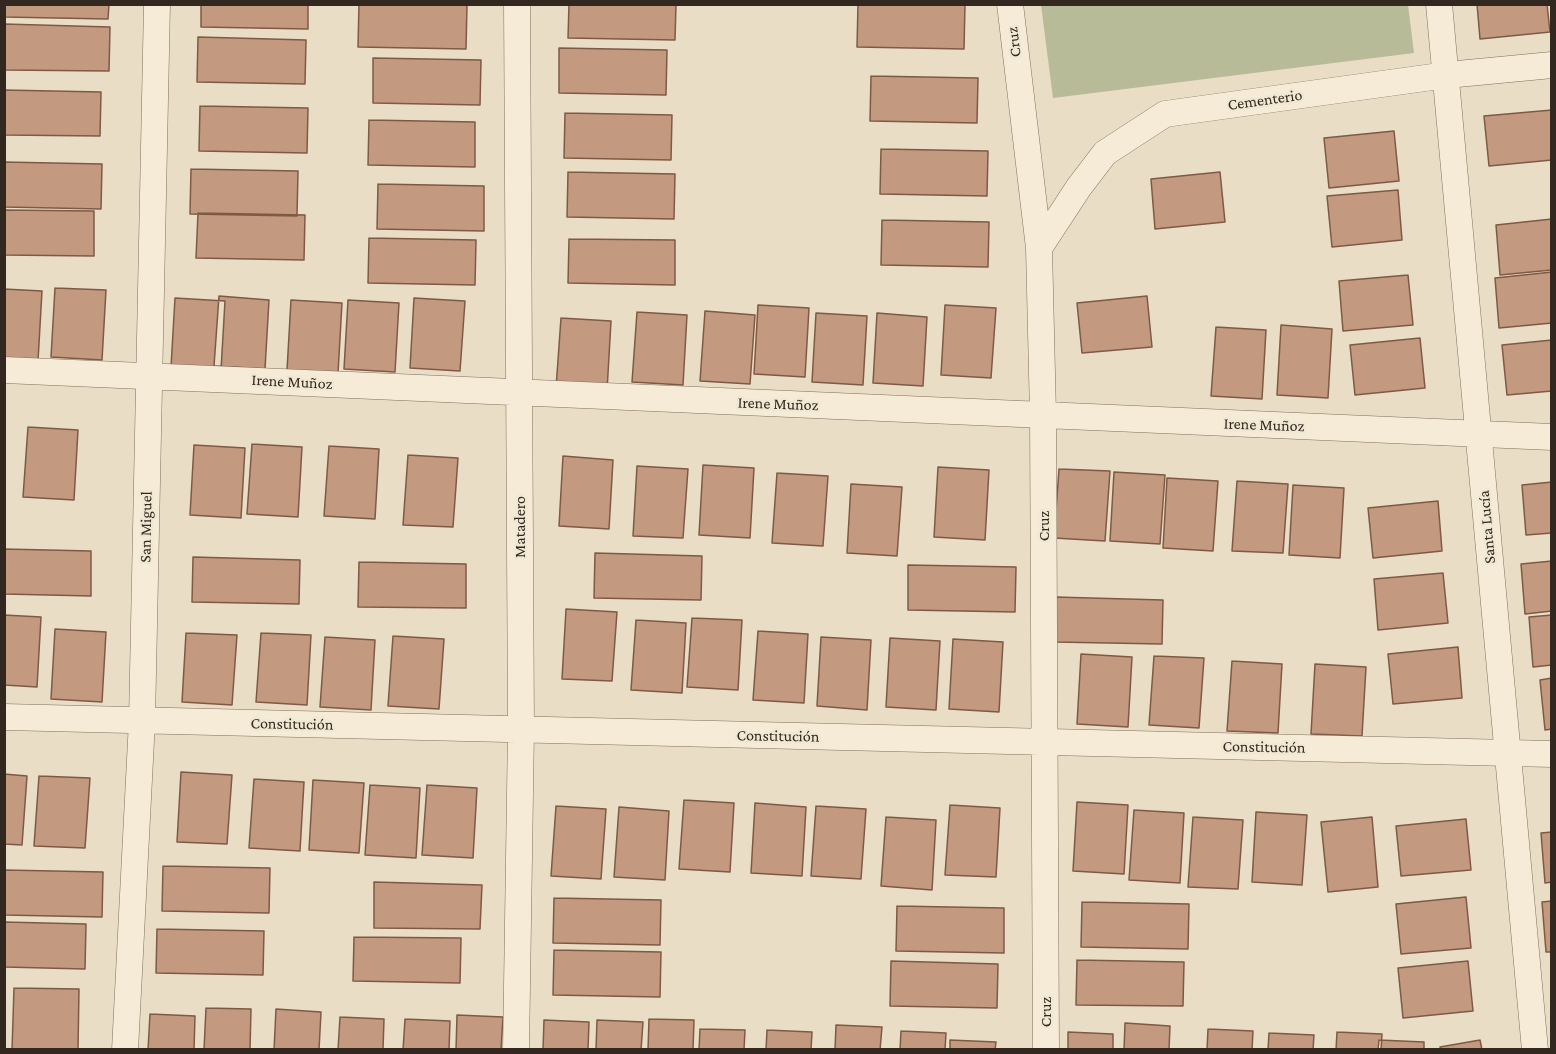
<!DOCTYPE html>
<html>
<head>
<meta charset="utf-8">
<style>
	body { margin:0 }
	#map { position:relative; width:1556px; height:1054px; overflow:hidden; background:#e9ddc5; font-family:"Crimson Pro",serif }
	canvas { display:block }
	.frame { position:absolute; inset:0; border:6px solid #33281f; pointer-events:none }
</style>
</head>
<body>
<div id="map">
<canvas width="1556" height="1054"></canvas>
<div class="frame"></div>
</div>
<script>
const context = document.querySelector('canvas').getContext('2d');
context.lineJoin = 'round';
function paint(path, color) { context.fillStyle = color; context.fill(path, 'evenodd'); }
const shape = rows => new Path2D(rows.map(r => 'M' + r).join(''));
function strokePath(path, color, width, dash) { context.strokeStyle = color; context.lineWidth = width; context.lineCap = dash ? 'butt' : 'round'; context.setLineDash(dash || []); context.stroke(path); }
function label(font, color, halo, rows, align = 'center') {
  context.font = font + ' "Crimson Pro",serif'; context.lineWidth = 5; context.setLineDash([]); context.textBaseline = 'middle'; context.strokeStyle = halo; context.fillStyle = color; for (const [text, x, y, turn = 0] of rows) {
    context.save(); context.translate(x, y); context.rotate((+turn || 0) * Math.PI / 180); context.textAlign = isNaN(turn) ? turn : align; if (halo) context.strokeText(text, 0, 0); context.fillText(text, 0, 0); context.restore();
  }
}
const cemetery = shape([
	[1041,5,1408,5,1414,53,1053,98]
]);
const building = shape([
	[4,4,109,4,108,19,4,17,4,4],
	[201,4,308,4,308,29,201,27,201,4],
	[359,4,467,4,466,49,358,47,359,4],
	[569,4,676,4,675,40,568,38,569,4],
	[858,4,965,4,964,49,857,47,858,4],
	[1477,4,1547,4,1550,32,1480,39,1477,4],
	[4,24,110,27,109,71,4,70,4,24],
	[198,37,306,40,305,84,197,82,198,37],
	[559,48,667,50,666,95,559,93,559,48],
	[373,58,481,60,480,105,373,103,373,58],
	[871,76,978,78,977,123,870,121,871,76],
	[4,90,101,92,100,136,4,135,4,90],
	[200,106,308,108,307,153,199,151,200,106],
	[1552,110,1552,160,1489,166,1484,116,1552,110],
	[565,113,672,115,671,160,564,158,565,113],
	[369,120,475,122,475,167,368,165,369,120],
	[1394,131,1399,181,1329,188,1324,138,1394,131],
	[881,149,988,151,987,196,880,194,881,149],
	[4,162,102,164,101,209,4,207,4,162],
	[191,169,298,171,297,216,190,214,191,169],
	[568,172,675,174,674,219,567,217,568,172],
	[1220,172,1225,222,1155,229,1151,179,1220,172],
	[378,184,484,186,484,231,377,229,378,184],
	[1398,190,1402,240,1332,247,1327,196,1398,190],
	[4,210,94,211,94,256,4,255,4,210],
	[198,213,305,215,304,260,196,258,198,213],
	[1552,219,1552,270,1500,275,1496,225,1552,219],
	[882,220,989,222,988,267,881,265,882,220],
	[369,238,476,240,475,285,368,283,369,238],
	[569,239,675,240,675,285,568,283,569,239],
	[1552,272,1552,323,1499,328,1495,278,1552,272],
	[1408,275,1413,325,1343,331,1339,281,1408,275],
	[55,288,106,290,102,360,51,357,55,288],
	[4,289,42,291,38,361,4,359,4,289],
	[219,296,269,300,265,369,214,366,219,296],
	[1147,296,1152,347,1082,353,1077,303,1147,296],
	[175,298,225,301,221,370,171,367,175,298],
	[414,298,465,301,460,371,410,368,414,298],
	[291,300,342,303,338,373,287,370,291,300],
	[348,300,399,303,395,372,344,369,348,300],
	[758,305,809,308,805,377,754,374,758,305],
	[945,305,996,308,991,378,941,375,945,305],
	[705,311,755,315,750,384,700,381,705,311],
	[637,312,687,315,683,385,632,382,637,312],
	[816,313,867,316,863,385,812,382,816,313],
	[877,313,927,317,923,386,873,383,877,313],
	[561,318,611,321,607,391,556,388,561,318],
	[1281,325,1332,329,1328,398,1277,395,1281,325],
	[1216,327,1266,330,1262,399,1211,396,1216,327],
	[1420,338,1425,388,1355,395,1350,345,1420,338],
	[1552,340,1552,391,1507,395,1502,345,1552,340],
	[28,427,78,430,74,500,23,497,28,427],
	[252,444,302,447,298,517,247,514,252,444],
	[194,445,245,448,241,518,190,515,194,445],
	[329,446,379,449,375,519,324,516,329,446],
	[408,455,458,458,453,527,403,525,408,455],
	[563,456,613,460,609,529,559,526,563,456],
	[703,465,754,468,750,538,699,535,703,465],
	[637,466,688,469,683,538,633,536,637,466],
	[938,467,989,470,985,540,934,537,938,467],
	[1059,469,1110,471,1105,541,1054,538,1059,469],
	[1114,472,1165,475,1160,544,1110,541,1114,472],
	[777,473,828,476,823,546,772,543,777,473],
	[1167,478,1218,481,1213,551,1163,548,1167,478],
	[1237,481,1288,484,1283,553,1232,551,1237,481],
	[1552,482,1552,533,1526,535,1522,485,1552,482],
	[851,484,902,487,897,556,847,553,851,484],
	[1293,485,1344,488,1340,558,1289,555,1293,485],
	[1438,501,1442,551,1373,558,1368,508,1438,501],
	[4,549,91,551,91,596,4,594,4,549],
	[595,553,702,556,701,600,594,598,595,553],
	[193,557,300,560,299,604,192,602,193,557],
	[1552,561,1552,611,1525,614,1521,564,1552,561],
	[359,562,466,564,466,608,358,607,359,562],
	[908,565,1016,567,1015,612,908,610,908,565],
	[1443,573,1448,623,1378,630,1374,579,1443,573],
	[1055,597,1163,600,1162,644,1054,642,1055,597],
	[566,609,617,612,612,681,562,679,566,609],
	[4,615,41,617,37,687,4,685,4,615],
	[1552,615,1552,665,1533,667,1529,617,1552,615],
	[692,618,742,620,738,690,687,687,692,618],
	[636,620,686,623,682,693,631,690,636,620],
	[55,629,106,632,102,702,51,699,55,629],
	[758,631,808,634,804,703,753,700,758,631],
	[186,633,237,635,232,705,182,702,186,633],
	[261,633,311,635,307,705,256,702,261,633],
	[393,636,444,639,439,709,388,706,393,636],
	[325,637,375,640,371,710,320,707,325,637],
	[821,637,871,640,867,710,817,706,821,637],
	[890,638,940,641,936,710,886,707,890,638],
	[953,639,1003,642,999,712,949,709,953,639],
	[1458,647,1462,698,1393,704,1388,654,1458,647],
	[1081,654,1132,657,1128,727,1077,724,1081,654],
	[1154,656,1204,658,1199,728,1149,725,1154,656],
	[1232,661,1282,664,1278,733,1227,731,1232,661],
	[1315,664,1366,667,1362,736,1311,734,1315,664],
	[1552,678,1552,729,1545,730,1540,680,1552,678],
	[181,772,232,775,227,844,177,842,181,772],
	[4,774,27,776,22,845,4,844,4,774],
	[39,776,90,778,85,848,34,846,39,776],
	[254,779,304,782,300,851,249,848,254,779],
	[313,780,364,783,359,853,309,850,313,780],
	[370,785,420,788,416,858,365,855,370,785],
	[427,785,477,788,473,858,422,855,427,785],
	[684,800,734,803,730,872,679,869,684,800],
	[1077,802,1128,805,1124,874,1073,871,1077,802],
	[755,803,806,807,802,876,751,873,755,803],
	[950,805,1000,808,996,877,945,875,950,805],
	[556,806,606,809,601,879,551,876,556,806],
	[816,806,866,809,861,879,811,876,816,806],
	[619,807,669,811,665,880,614,877,619,807],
	[1134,810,1184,813,1180,883,1129,880,1134,810],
	[1256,812,1307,815,1302,885,1252,882,1256,812],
	[886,817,936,820,932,890,881,886,886,817],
	[1193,817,1243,820,1238,889,1188,887,1193,817],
	[1372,817,1378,887,1328,892,1321,822,1372,817],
	[1466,819,1471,870,1401,876,1396,826,1466,819],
	[1552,832,1552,882,1545,883,1541,833,1552,832],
	[163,866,270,868,269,913,162,911,163,866],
	[4,870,103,872,102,917,4,915,4,870],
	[374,882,482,885,480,929,374,928,374,882],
	[1466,897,1471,948,1401,954,1396,904,1466,897],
	[554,898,661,900,660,945,553,943,554,898],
	[1552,901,1552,952,1546,952,1542,902,1552,901],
	[1082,902,1189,904,1188,949,1081,947,1082,902],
	[897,906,1004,908,1004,953,896,951,897,906],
	[4,922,86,924,85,969,4,967,4,922],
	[157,929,264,931,263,975,156,973,157,929],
	[354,937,461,938,460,983,353,981,354,937],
	[554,950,661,952,660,997,553,995,554,950],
	[1077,960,1184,962,1183,1006,1076,1005,1077,960],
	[891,961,998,964,997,1008,890,1006,891,961],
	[1468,961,1473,1011,1403,1018,1398,968,1468,961],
	[14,988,79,989,78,1050,12,1050,14,988],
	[206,1008,251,1009,250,1050,204,1050,206,1008],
	[276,1009,321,1012,319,1050,274,1050,276,1009],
	[150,1014,195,1016,194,1050,148,1050,150,1014],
	[457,1015,503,1017,501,1050,456,1050,457,1015],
	[340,1017,384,1019,383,1050,338,1050,340,1017],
	[405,1019,450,1021,449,1050,403,1050,405,1019],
	[649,1019,694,1020,693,1050,648,1050,649,1019],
	[544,1020,589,1022,588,1050,543,1050,544,1020],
	[597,1020,643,1022,641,1050,596,1050,597,1020],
	[1125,1023,1170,1026,1169,1050,1124,1050,1125,1023],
	[836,1025,882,1027,880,1050,835,1050,836,1025],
	[700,1029,745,1030,744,1050,699,1050,700,1029],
	[1208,1029,1253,1031,1252,1050,1207,1050,1208,1029],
	[767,1030,812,1032,811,1050,766,1050,767,1030],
	[901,1031,946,1033,945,1050,900,1050,901,1031],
	[1068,1032,1113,1034,1113,1050,1068,1050,1068,1032],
	[1337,1032,1382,1034,1381,1050,1336,1050,1337,1032],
	[1269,1033,1314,1035,1313,1050,1268,1050,1269,1033],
	[950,1040,996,1042,995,1050,950,1050,950,1040],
	[1379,1040,1424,1042,1424,1050,1378,1050,1379,1040],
	[1480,1040,1482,1050,1441,1050,1440,1047,1480,1040]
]);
const street = shape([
	[1010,4,1039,248,1043,415,1046,1050],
	[1439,4,1535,1050],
	[1039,248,1079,187,1105,153,1165,114,1447,75,1552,65],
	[4,370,1552,437],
	[4,717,1552,754],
	[125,1050,142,721,157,4],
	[516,1050,521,729,517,4]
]);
const streetNames = [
	["Cruz",1014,42,-97],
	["Cementerio",1265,100,-8],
	["Irene Muñoz",292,382,3],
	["Irene Muñoz",778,404,2],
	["Irene Muñoz",1264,425,2],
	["Cruz",1044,526,-90],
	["San Miguel",146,527,-89],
	["Matadero",520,527,-90],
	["Santa Lucía",1487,527,-95],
	["Constitución",292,724,1],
	["Constitución",778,736,1],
	["Constitución",1264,747,1],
	["Cruz",1046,1012,-90]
];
paint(cemetery, '#b8bb98');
paint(building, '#c3997f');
strokePath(building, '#7e5a45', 1.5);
strokePath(street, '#816f5d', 27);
strokePath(street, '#f5ebd7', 26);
label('16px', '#33281f', '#f1e8d3', streetNames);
</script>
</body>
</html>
